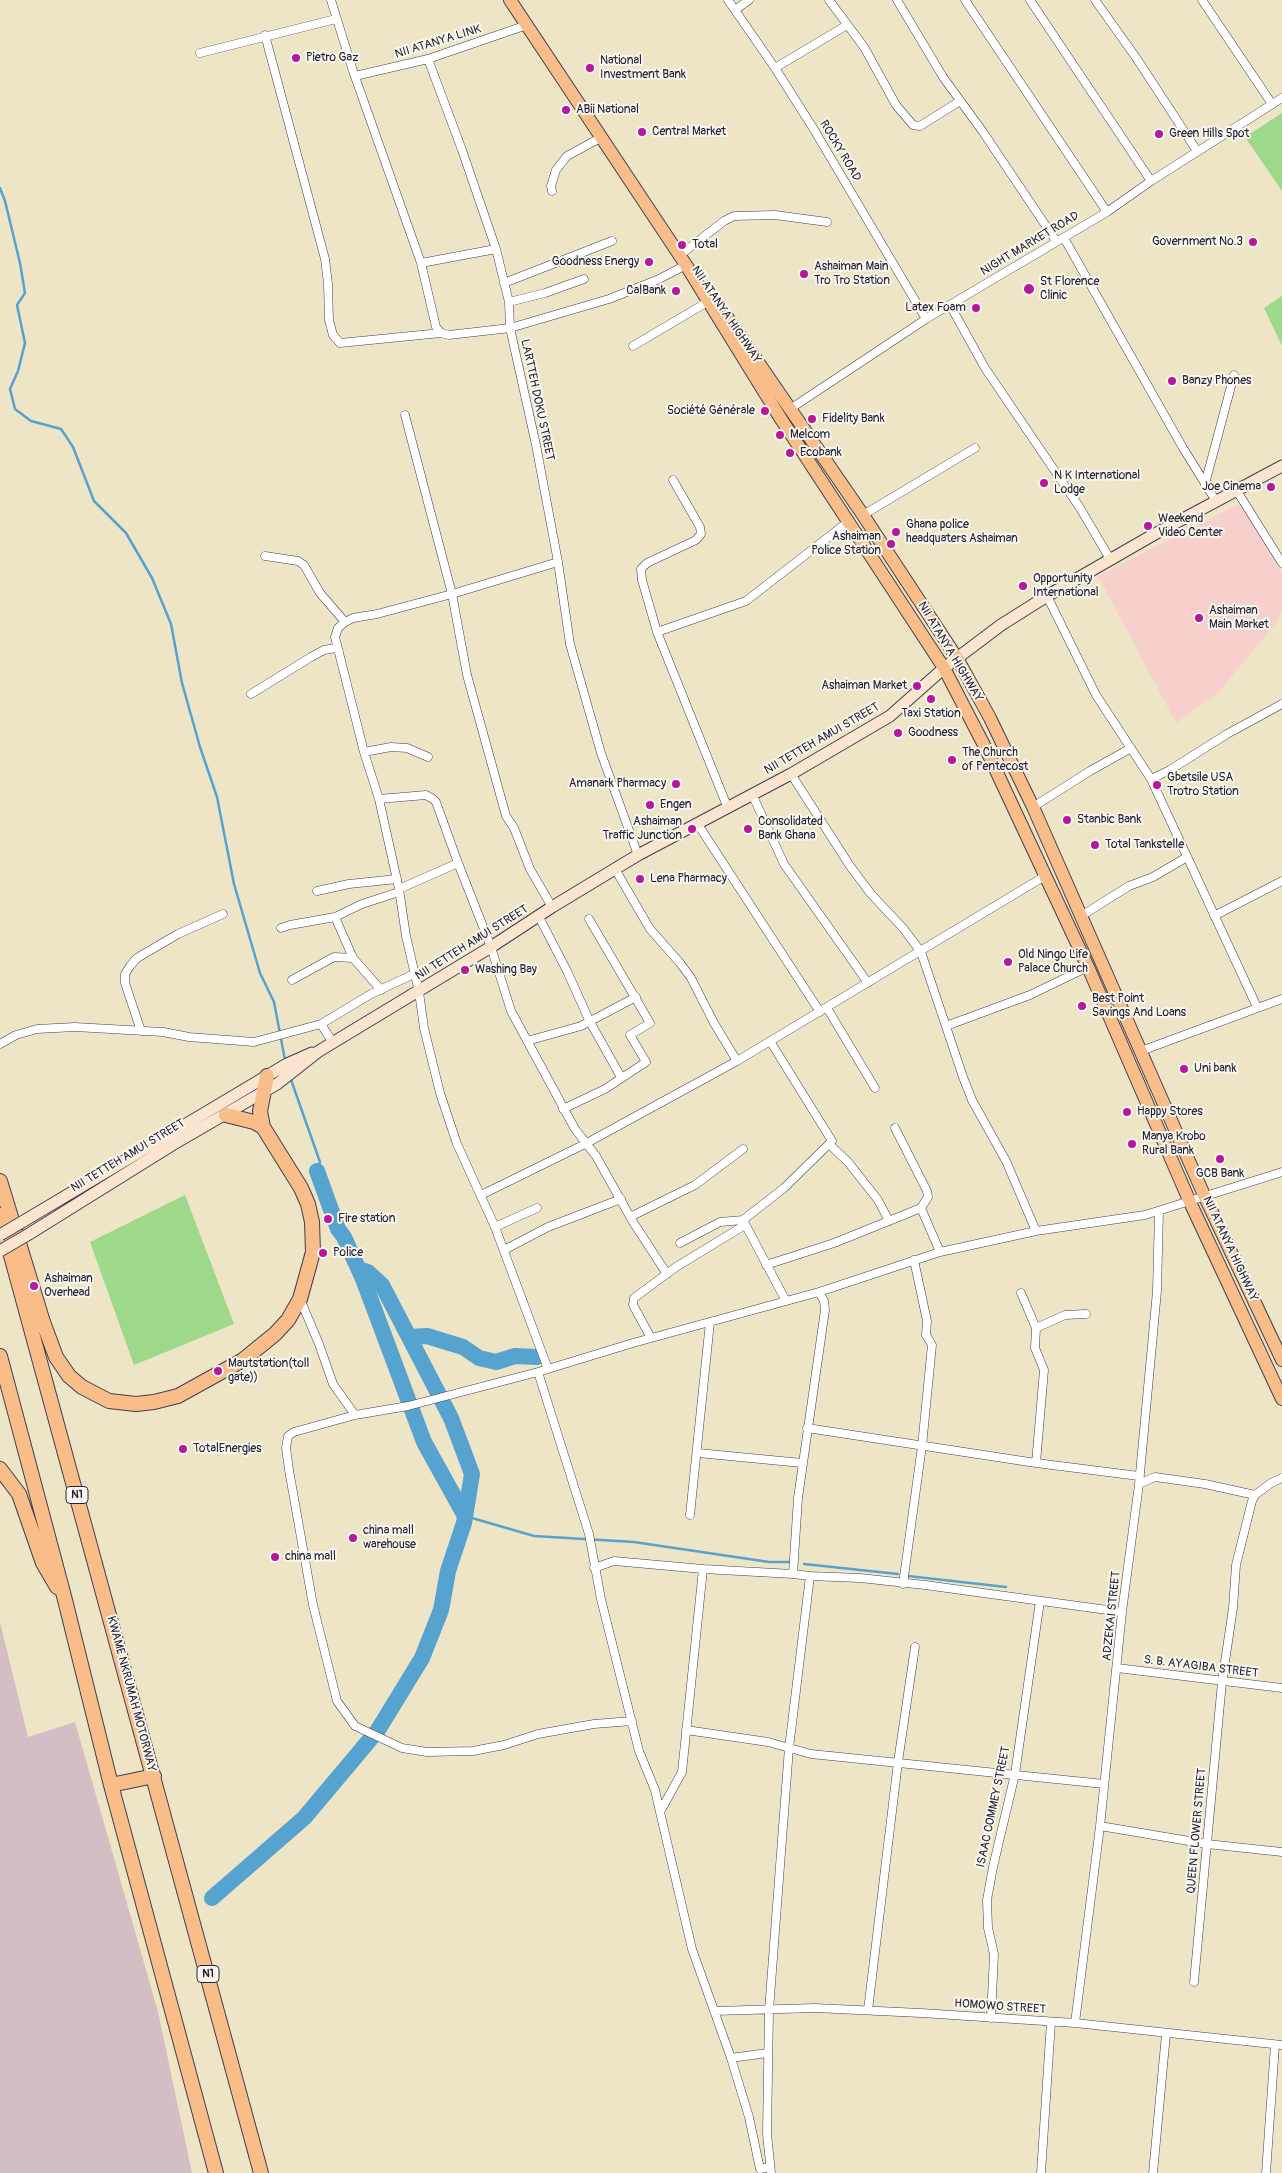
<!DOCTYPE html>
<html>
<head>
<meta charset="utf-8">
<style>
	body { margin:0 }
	canvas { display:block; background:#eee4c6 }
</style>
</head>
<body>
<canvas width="1282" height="2173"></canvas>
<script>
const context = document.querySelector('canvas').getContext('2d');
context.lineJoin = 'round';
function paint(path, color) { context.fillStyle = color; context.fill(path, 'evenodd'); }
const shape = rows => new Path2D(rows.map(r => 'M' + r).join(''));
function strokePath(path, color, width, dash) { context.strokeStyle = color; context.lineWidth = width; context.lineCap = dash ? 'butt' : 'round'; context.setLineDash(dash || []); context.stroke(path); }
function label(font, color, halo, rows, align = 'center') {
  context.font = font + ' Pangolin,sans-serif'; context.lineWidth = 4; context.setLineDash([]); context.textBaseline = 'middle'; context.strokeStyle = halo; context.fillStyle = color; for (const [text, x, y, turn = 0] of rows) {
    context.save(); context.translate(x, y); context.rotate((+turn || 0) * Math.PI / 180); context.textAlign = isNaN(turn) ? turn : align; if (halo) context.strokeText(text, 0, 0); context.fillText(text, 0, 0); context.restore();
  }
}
const built = shape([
	[1241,503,1282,574,1282,611,1275,624,1218,693,1176,723,1098,576]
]);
const industrial = shape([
	[0,1622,28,1737,75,1722,158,2012,192,2173,0,2173]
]);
const green = shape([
	[1282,113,1282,191,1245,137],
	[1282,296,1282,346,1264,308],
	[185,1195,234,1324,134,1365,90,1242]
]);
const stream = shape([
	[0,188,5,201,20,263,25,293,17,305,25,343,18,371,10,389,15,409,31,421,61,429,73,447,94,501,126,533,152,578,171,624,182,683,200,747,217,797,234,884,260,973,274,1002,285,1060],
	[290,1077,320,1162,317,1171],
	[465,1516,534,1536,634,1542,769,1562,791,1562],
	[804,1564,898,1574],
	[908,1576,1006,1587]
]);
const river = shape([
	[317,1171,338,1229,344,1237,363,1279,424,1442,465,1516],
	[410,1337,427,1336,463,1347,479,1358,496,1362,515,1356,537,1357],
	[212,1898,304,1818,378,1730,422,1658,441,1610,448,1571,464,1523,472,1474,451,1418,382,1285,368,1272,359,1269]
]);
const street = shape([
	[331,0,353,71,421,263,436,327,441,333,449,335,510,328,609,299,657,280,686,265],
	[728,0,775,68,813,128,926,319],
	[829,0,864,47,896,105,913,125,920,126,960,101],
	[897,0,943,77,983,132,1056,241],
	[965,0,1107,212],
	[1030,0,1151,181],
	[1095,0,1137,59,1197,151],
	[1202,0,1272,104],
	[735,10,749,0],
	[265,35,325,259,328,284,329,320,333,335,340,343,441,333],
	[200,53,336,19],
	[428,59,462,150,496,249,509,302,510,328,536,445,558,562,570,644,601,753,638,855],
	[775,68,847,25],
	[355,76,428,59,527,25],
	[552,191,551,186,556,170,567,156,602,137],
	[1064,238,1183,448,1216,501],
	[684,252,724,221,734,216,775,215,827,222],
	[421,263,496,249],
	[504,283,612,241],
	[509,302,545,293,584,279],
	[950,305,985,368,1080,508,1110,559],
	[633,346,709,301],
	[790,409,926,319,1107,212,1151,181,1282,98],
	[405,415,452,594,467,675,506,816,514,828,530,869,552,907],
	[673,480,700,527,701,534,696,540,647,563,641,569,642,580,657,632,727,806],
	[1205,484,1234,375],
	[1237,491,1282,563],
	[863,515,975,448],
	[265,556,298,561,304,565,320,593,345,622],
	[1047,596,1096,695,1151,779,1257,1007],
	[657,632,746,601,849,521],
	[251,694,311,657,324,650,336,648],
	[364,752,391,747,407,748,428,757],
	[791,774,850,866,871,894,903,928,921,952,963,1077,972,1100,1006,1161,1036,1231],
	[1151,779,1170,770,1227,734,1282,704],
	[752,794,784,864,868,983],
	[379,799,426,795,433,799,436,802,458,863],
	[1033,807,1090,771,1131,748],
	[697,823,820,1012],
	[615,869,650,929,680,963,691,978,714,1023,737,1061],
	[399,889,458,863,491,947,511,1011,575,1129,596,1156,633,1222,667,1274],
	[317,891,349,884,397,879],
	[1081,916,1129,886,1153,877,1187,857],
	[1214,916,1282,881],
	[335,917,353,958,381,990],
	[539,917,567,971,590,1022,621,1077],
	[281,928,290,925,335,917,362,904,399,892],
	[292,980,334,957,353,958],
	[827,1008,875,1088],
	[321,1024,371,994,414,974],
	[946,1026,1030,995,1088,967],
	[141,1031,125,983,125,974,130,966,137,958,178,934,223,914],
	[527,1041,581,1026,636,997],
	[0,1044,16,1035,37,1029,75,1027,163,1032,189,1037,254,1042,321,1024,333,1043],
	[1141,1051,1282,999],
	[563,1109,605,1089,646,1062,630,1035,650,1023,589,919],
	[830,1145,848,1162,878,1200,889,1221],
	[481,1195,585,1144,737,1061,1045,876],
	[921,1208,940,1252],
	[630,1217,695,1185,743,1149],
	[744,1222,786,1301],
	[495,1227,537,1208],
	[680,1243,720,1222,743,1220,784,1188,832,1141,770,1041],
	[504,1250,548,1227,621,1199],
	[766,1265,834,1243,921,1208,928,1197,927,1191,895,1128],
	[1021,1293,1036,1328,1035,1348,1044,1370,1036,1463,1139,1476],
	[300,1299,319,1344,333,1384,355,1415],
	[1036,1328,1065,1315,1086,1314],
	[651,1338,633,1305,634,1298,676,1267,745,1225],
	[548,1369,495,1227,457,1144,440,1093,424,1028,419,992,406,936,399,889,379,799,364,752,335,637,338,628,345,622,353,618,377,614,452,594,558,562],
	[538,1372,589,1534,601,1599,639,1751,655,1790,660,1812],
	[807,1428,1036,1463],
	[698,1453,802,1463],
	[1139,1484,1155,1477,1205,1484,1255,1495],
	[690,1515,710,1322],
	[594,1568,614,1561,703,1569,793,1574],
	[703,1569,682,1772,660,1812,692,1949,731,2058,749,2117,760,2169,770,2167],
	[810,1576,793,1574,798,1498,825,1310,824,1301,819,1292],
	[903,1584,922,1446,932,1345,926,1335,927,1321,914,1260],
	[1117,1668,1282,1688],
	[632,1721,594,1724,538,1734,504,1745,473,1751,427,1752,402,1748,355,1726,337,1701,313,1605,289,1470,286,1448,288,1436,294,1432,355,1415,408,1406,538,1372,633,1343,819,1292,940,1252,1036,1231,1145,1215,1282,1172],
	[686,1730,768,1742,811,1754,1104,1784],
	[1100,1826,1207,1844,1282,1852],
	[1194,1982,1222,1682,1233,1608,1236,1565,1252,1501,1255,1495,1271,1483,1282,1478],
	[868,2010,898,1762,915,1647],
	[714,2011,815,2008,921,2013,1075,2023,1282,2045],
	[991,2018,994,1954,988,1928,987,1900,993,1867,1015,1774,1040,1601],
	[1075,2023,1100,1826,1122,1612,1139,1484,1157,1291,1159,1211],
	[731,2058,767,2053],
	[771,2173,767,2134,769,2010,789,1748,810,1576,860,1578,925,1585,1122,1612],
	[1041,2173,1051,2022],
	[1153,2173,1166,2034],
	[1266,2173,1275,2045]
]);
const secondary = shape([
	[22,1222,287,1064,312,1053],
	[29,1234,172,1145,277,1084,319,1051,491,947,552,907,638,855,791,774,890,716,944,668,1001,625,1047,596,1153,535,1282,466]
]);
const primary = shape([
	[510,0,686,265,781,419,944,668,985,747,1088,967,1189,1200,1282,1399],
	[727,317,863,515,957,658,990,718,1033,807,1204,1195,1282,1360]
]);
const highway = shape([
	[226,1115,254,1122,263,1127],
	[0,1181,43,1322,56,1357,69,1376,82,1387,109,1401,136,1404,154,1402,178,1396,243,1360,275,1334,288,1320,300,1299,313,1252,312,1222,308,1204,301,1188,263,1127,260,1111,267,1076],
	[0,1215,261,2173],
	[0,1356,65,1600,111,1785,216,2173],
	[0,1469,19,1494,43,1563,57,1587],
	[111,1785,154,1776]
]);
const secondaryBridge = shape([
	[0,1235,22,1222],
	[0,1251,29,1234]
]);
const markers = [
	[296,58,5,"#b5179e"],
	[590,68,5,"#b5179e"],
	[566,110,5,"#b5179e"],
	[642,132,5,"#b5179e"],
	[1159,134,5,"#b5179e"],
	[1253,242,5,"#b5179e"],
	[682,245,5,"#b5179e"],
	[649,262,5,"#b5179e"],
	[804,274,5,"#b5179e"],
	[1029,289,6,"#b5179e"],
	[676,291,5,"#b5179e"],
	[976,308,5,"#b5179e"],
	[1172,381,5,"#b5179e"],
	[765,411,5,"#b5179e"],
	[812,419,5,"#b5179e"],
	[780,435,5,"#b5179e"],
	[790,453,5,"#b5179e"],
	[1044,483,5,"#b5179e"],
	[1271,487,5,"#b5179e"],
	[1148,526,5,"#b5179e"],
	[896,532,5,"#b5179e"],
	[891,544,5,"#b5179e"],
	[1023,586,5,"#b5179e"],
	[1199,618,5,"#b5179e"],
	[917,686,5,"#b5179e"],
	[931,699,5,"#b5179e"],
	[898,733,5,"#b5179e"],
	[952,760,5,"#b5179e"],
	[676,784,5,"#b5179e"],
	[1157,785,5,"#b5179e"],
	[650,805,5,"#b5179e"],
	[1067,820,5,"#b5179e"],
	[692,829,5,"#b5179e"],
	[748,829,5,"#b5179e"],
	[1095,845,5,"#b5179e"],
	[640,879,5,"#b5179e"],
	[1008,962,5,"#b5179e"],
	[465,970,5,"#b5179e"],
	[1082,1006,5,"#b5179e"],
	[1184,1069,5,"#b5179e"],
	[1127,1112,5,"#b5179e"],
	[1132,1144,5,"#b5179e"],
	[1220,1159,5,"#b5179e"],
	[328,1219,5,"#b5179e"],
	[323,1253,5,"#b5179e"],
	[34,1286,5,"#b5179e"],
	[218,1371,5,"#b5179e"],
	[183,1449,5,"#b5179e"],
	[353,1538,5,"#b5179e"],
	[275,1557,5,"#b5179e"]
];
const shields = [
	[77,1495,22],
	[208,1974,22]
];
const shieldNames = [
	["N1",77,1495],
	["N1",208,1974]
];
const streetNames = [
	["NII ATANYA LINK",438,42,-17],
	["ROCKY ROAD",840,151,59],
	["NIGHT MARKET ROAD",1030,244,-31],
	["NII ATANYA HIGHWAY",726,315,56],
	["LARTTEH DOKU STREET",537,400,78],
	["NII ATANYA HIGHWAY",950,652,59],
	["NII TETTEH AMUI STREET",822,739,-30],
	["NII TETTEH AMUI STREET",472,943,-32],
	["NII TETTEH AMUI STREET",128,1156,-31],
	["NII ATANYA HIGHWAY",1230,1249,65],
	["ADZEKAI STREET",1112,1616,-84],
	["S. B. AYAGIBA STREET",1201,1667,7],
	["KWAME NKRUMAH MOTORWAY",131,1694,75],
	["ISAAC COMMEY STREET",994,1807,-78],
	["QUEEN FLOWER STREET",1197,1831,-85],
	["HOMOWO STREET",1000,2007,4]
];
const poiNames = [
	["Pietro Gaz",306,58],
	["National",600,61],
	["Investment Bank",600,75],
	["ABii National",576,110],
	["Central Market",652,132],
	["Green Hills Spot",1169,134],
	["Government No.3",1243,242,"right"],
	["Total",692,245],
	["Goodness Energy",639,262,"right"],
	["Ashaiman Main",814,267],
	["Tro Tro Station",814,281],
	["St Florence",1040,282],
	["Clinic",1040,296],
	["CalBank",666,291,"right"],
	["Latex Foam",966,308,"right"],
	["Banzy Phones",1182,381],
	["Société Générale",755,411,"right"],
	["Fidelity Bank",822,419],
	["Melcom",790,435],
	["Ecobank",800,453],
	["N K International",1054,476],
	["Lodge",1054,490],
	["Joe Cinema",1261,487,"right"],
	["Weekend",1158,519],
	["Video Center",1158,533],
	["Ghana police",906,525],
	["headquaters Ashaiman",906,539],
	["Ashaiman",881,537,"right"],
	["Police Station",881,551,"right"],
	["Opportunity",1033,579],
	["International",1033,593],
	["Ashaiman",1209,611],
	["Main Market",1209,625],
	["Ashaiman Market",907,686,"right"],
	["Taxi Station",931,714,"center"],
	["Goodness",908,733],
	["The Church",962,753],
	["of Pentecost",962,767],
	["Gbetsile USA",1167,778],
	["Trotro Station",1167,792],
	["Amanark Pharmacy",666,784,"right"],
	["Engen",660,805],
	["Stanbic Bank",1077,820],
	["Ashaiman",682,822,"right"],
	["Traffic Junction",682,836,"right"],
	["Consolidated",758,822],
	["Bank Ghana",758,836],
	["Total Tankstelle",1105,845],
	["Lena Pharmacy",650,879],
	["Old Ningo Life",1018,955],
	["Palace Church",1018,969],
	["Washing Bay",475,970],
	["Best Point",1092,999],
	["Savings And Loans",1092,1013],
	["Uni bank",1194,1069],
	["Happy Stores",1137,1112],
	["Manya Krobo",1142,1137],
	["Rural Bank",1142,1151],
	["GCB Bank",1220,1174,"center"],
	["Fire station",338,1219],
	["Police",333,1253],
	["Ashaiman",44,1279],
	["Overhead",44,1293],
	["Mautstation(toll",228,1364],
	["gate))",228,1378],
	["TotalEnergies",193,1449],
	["china mall",363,1531],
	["warehouse",363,1545],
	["china mall",285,1557]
];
paint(built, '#f7d0ce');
paint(industrial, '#d2bec4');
paint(green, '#9ed88b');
strokePath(stream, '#56a3cf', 2.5);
strokePath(river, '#56a3cf', 16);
strokePath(street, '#413f50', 9);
strokePath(secondary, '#413f50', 13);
strokePath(primary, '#413f50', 14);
strokePath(highway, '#413f50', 16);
strokePath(street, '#fff', 8);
strokePath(secondary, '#fce5cf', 11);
strokePath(primary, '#f8bd88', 12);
strokePath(highway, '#f8bd88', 14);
strokePath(secondaryBridge, '#413f50', 13, []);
strokePath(secondaryBridge, '#fce5cf', 11);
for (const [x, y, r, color] of markers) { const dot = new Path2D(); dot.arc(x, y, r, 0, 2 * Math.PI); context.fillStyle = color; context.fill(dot); strokePath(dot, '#fbf7ec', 2); }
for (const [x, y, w] of shields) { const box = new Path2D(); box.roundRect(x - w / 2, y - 8.5, w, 17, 4); context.fillStyle = '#fbf7ec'; context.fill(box); strokePath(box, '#22223b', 1); }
label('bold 11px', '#22223b', null, shieldNames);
label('12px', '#22223b', '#fbf7ec', streetNames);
label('12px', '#22223b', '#fbf7ec', poiNames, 'left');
</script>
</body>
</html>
